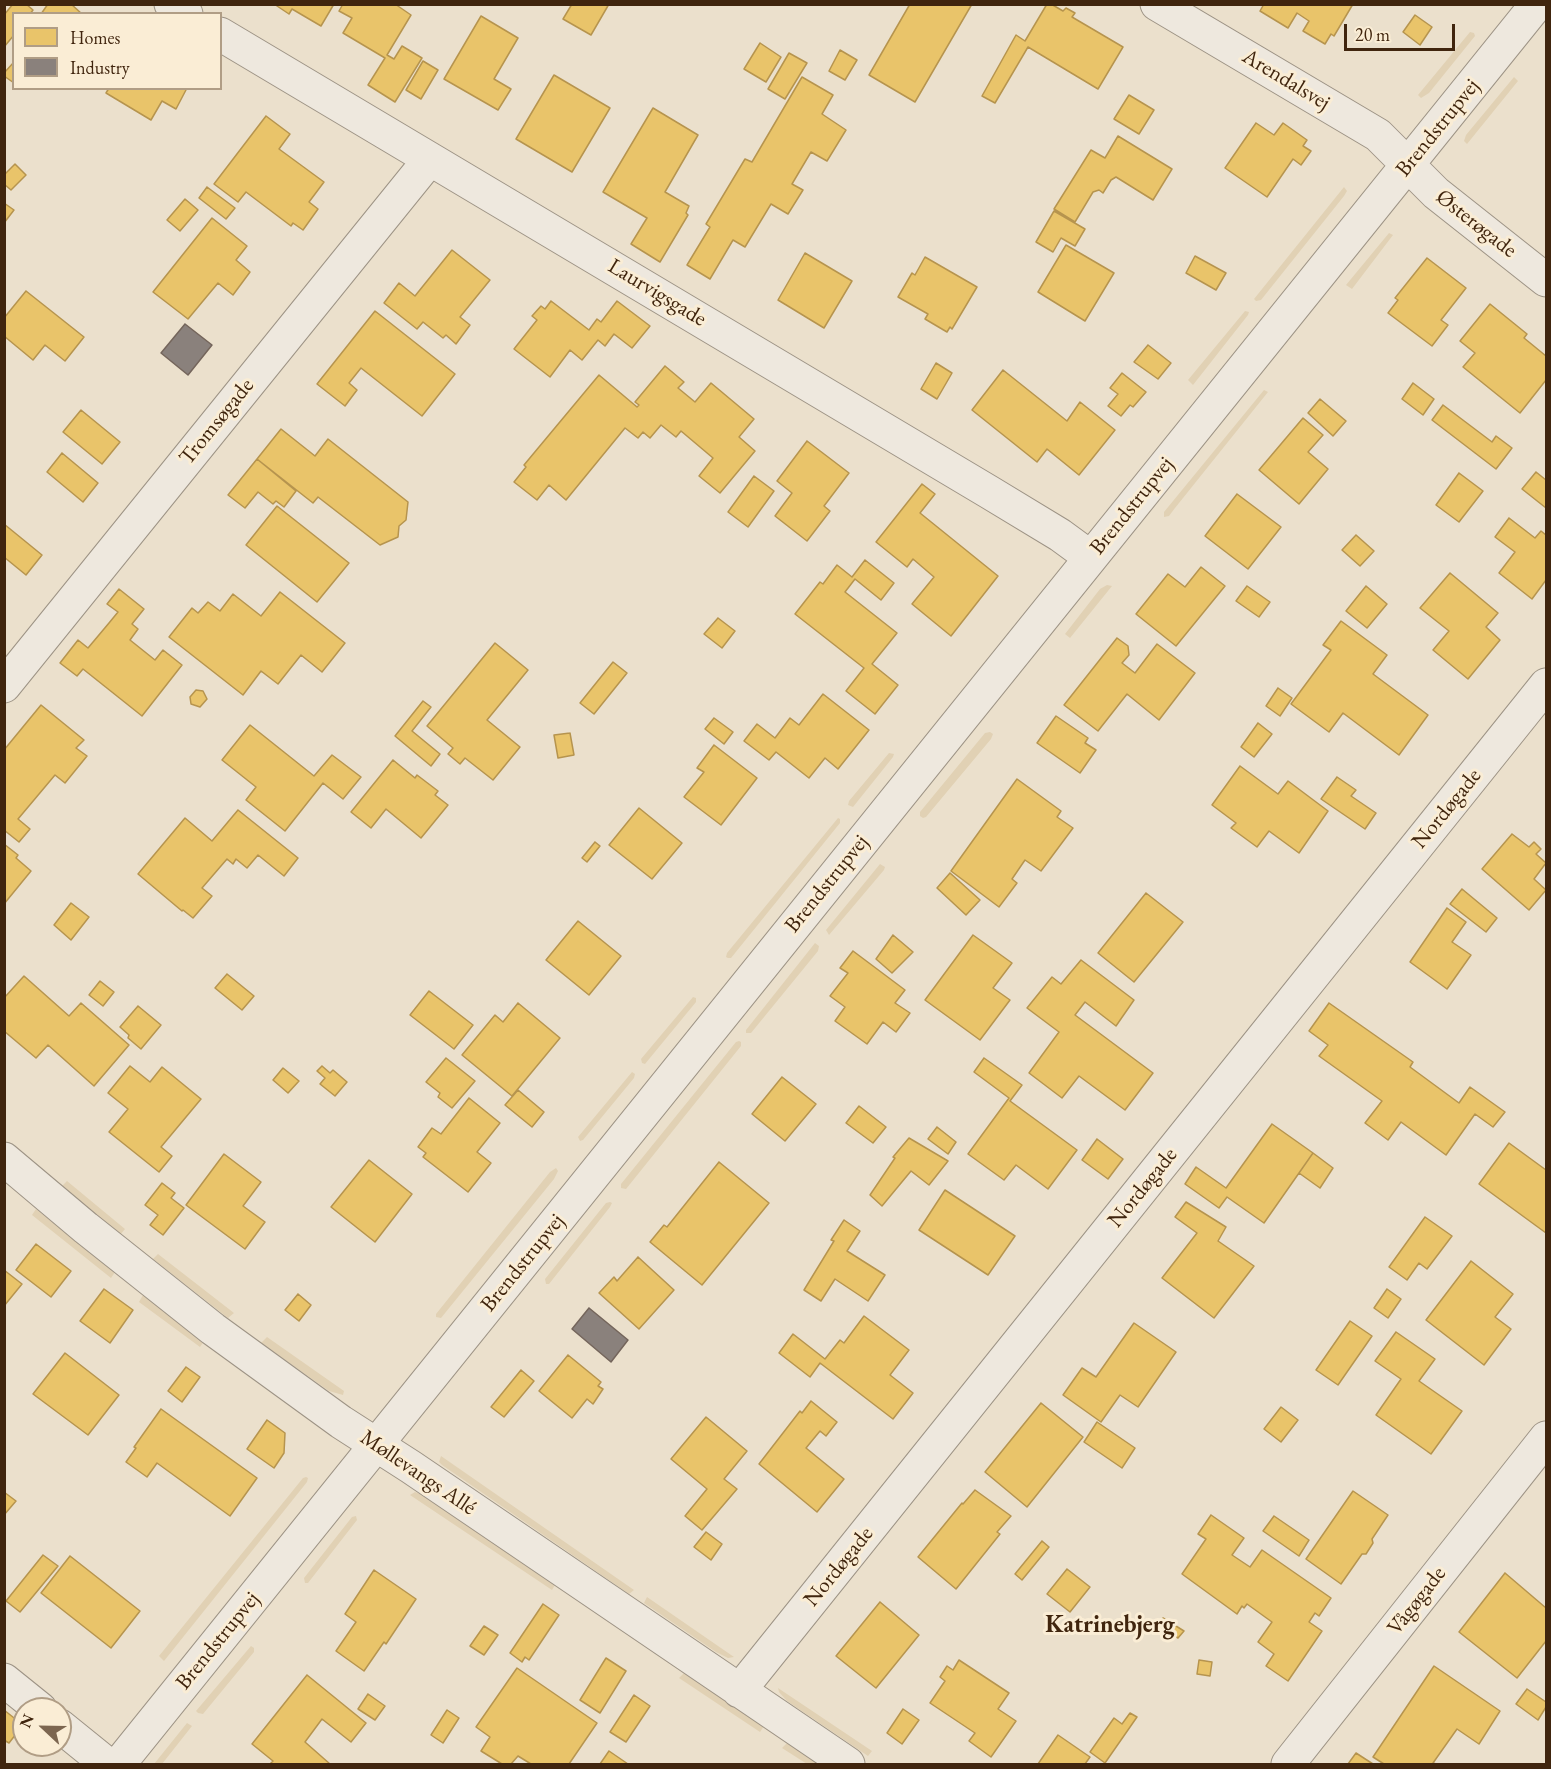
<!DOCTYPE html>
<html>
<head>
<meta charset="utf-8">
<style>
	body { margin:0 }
	#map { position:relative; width:1551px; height:1769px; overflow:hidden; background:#ebe0cc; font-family:"EB Garamond",serif }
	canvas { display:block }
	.frame { position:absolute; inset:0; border:6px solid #40250e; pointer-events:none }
	.legend { position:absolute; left:12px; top:12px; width:210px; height:78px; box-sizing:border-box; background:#faedd5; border:2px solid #b09d85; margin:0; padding:8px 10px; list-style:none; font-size:18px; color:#40250e }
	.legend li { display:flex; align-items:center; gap:12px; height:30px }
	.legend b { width:30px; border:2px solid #b09d85 }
	.north { position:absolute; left:12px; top:1697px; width:60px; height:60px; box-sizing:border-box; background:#faedd5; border:2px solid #b09d85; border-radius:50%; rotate:292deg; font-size:16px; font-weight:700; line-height:24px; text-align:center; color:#40250e }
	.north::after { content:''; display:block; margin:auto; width:21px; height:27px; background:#7c6650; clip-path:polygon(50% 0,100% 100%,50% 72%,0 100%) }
	.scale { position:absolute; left:1344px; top:24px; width:111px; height:27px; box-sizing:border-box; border:3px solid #40250e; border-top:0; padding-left:8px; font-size:18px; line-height:21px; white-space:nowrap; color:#40250e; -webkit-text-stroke:4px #faedd5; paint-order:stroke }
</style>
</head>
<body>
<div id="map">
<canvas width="1551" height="1769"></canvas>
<div class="frame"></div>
<ul class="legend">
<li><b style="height:16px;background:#e9c46a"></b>Homes</li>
<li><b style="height:16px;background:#8a817c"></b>Industry</li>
</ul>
<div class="north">N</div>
<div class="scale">20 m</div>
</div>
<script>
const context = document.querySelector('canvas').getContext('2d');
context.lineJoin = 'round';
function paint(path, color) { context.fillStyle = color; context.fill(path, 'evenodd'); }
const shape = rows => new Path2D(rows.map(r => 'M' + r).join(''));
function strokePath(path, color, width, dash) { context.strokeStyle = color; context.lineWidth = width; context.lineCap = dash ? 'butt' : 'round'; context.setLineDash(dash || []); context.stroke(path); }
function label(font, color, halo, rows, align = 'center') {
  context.font = font + ' "EB Garamond",serif'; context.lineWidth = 6; context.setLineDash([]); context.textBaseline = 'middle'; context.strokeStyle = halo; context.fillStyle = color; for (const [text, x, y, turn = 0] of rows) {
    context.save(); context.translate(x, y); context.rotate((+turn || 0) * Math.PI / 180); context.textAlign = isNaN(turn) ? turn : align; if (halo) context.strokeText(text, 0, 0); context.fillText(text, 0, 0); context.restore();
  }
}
const green = shape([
	[1470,32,1474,33,1475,36,1429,93,1421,98,1418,95],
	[1514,77,1518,81,1467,144,1464,141,1466,135],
	[1344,187,1347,191,1344,196,1261,300,1256,301,1254,299],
	[1389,233,1393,235,1352,289,1346,285],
	[1245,311,1249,312,1248,315,1193,385,1188,380],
	[1264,390,1268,392,1175,508,1169,516,1164,517,1164,512],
	[1107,585,1112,586,1070,638,1065,634,1100,589],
	[990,732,993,734,991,739,926,817,923,818,920,816,920,812,985,733],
	[889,753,894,754,893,757,853,807,848,805,849,801],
	[838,818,840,819,840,823,731,958,728,958,726,957,727,953],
	[880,864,885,867,884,870,829,935,826,930],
	[815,943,819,946,818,951,751,1033,746,1033,746,1030],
	[693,997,696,998,696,1002,645,1064,642,1063,641,1059],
	[739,1041,741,1042,741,1046,626,1189,621,1188,621,1184,736,1042],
	[632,1072,635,1074,634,1078,583,1140,580,1141,578,1137],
	[556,1168,558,1171,554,1179,441,1318,436,1317,436,1314,550,1172],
	[67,1181,125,1229,120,1235,62,1186],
	[610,1202,612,1203,610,1207,549,1284,546,1284,545,1279,606,1203],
	[36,1209,115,1272,111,1278,32,1215],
	[158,1254,234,1313,228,1318,153,1259],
	[143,1295,204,1341,200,1347,139,1302],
	[267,1337,344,1391,343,1395,329,1391,261,1343],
	[441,1456,634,1590,629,1594,442,1465,439,1462],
	[306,1477,308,1478,307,1482,164,1661,159,1656,303,1478],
	[415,1492,420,1494,555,1585,552,1590,410,1495],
	[356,1516,357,1520,308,1583,305,1583,304,1578,352,1517],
	[647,1597,734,1657,728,1658,716,1652,644,1603],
	[251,1646,254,1648,254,1652,203,1714,198,1713,196,1711],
	[684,1673,764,1726,760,1732,679,1678],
	[778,1688,872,1751,868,1756,787,1701,779,1692],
	[187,1723,192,1726,162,1764,154,1764],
	[787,1743,819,1764,807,1764,782,1748]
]);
const homes = shape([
	[13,4,26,4,33,10,30,14,14,14,14,35,4,47,4,15,13,4],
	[48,4,71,4,82,14,41,14,48,4],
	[274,4,334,4,321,26,292,9,289,14,274,4],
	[343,4,395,4,411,15,387,55,394,59,402,46,422,58,395,102,368,85,385,58,343,33,352,18,339,11,343,4],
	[572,4,609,4,591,35,563,19,572,4],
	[910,4,972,4,915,102,869,75,910,4],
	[1047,4,1051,4,1063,11,1066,8,1075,13,1072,17,1123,47,1098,89,1028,47,995,103,982,96,1016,35,1025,41,1047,4],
	[1264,4,1353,4,1334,36,1331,34,1325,44,1303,31,1309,21,1297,13,1288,28,1260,11,1264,4],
	[1415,15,1432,27,1420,45,1403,32,1415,15],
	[481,16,518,38,494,79,511,89,498,110,444,79,481,16],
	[760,43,781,57,766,82,744,69,760,43],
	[840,50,857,60,845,80,829,71,840,50],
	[789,53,807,63,785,99,768,89,789,53],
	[423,61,438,70,421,99,406,90,423,61],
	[14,62,14,83,4,76,4,73,14,62],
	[554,75,610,108,572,172,516,139,554,75],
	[802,77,833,95,822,114,846,130,827,161,811,152,792,184,803,190,788,214,771,204,745,247,733,240,710,279,687,265,710,227,706,224,745,159,752,162,802,77],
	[109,88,187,88,176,109,162,101,151,120,106,93,109,88],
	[1129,95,1154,110,1139,134,1114,119,1129,95],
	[653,108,698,135,665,192,689,206,686,213,688,215,660,262,631,244,647,218,603,192,653,108],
	[266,116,290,134,279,149,324,182,309,202,318,209,303,230,293,223,291,226,246,192,238,202,214,184,266,116],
	[1256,123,1274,135,1283,123,1307,140,1303,146,1311,151,1301,165,1293,159,1267,197,1225,168,1256,123],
	[1118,136,1172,169,1153,200,1116,177,1111,180,1103,193,1099,190,1093,192,1075,222,1054,209,1091,150,1105,158,1118,136],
	[15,164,26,175,11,190,4,184,4,175,15,164],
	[207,187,235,208,226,219,199,198,207,187],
	[185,199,198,210,180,231,167,220,185,199],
	[4,203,14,210,4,223,4,203],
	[1054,211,1085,229,1075,246,1061,238,1053,252,1036,242,1054,211],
	[212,218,247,246,236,260,250,272,233,295,218,283,188,319,153,292,212,218],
	[1066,245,1114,273,1085,321,1038,292,1066,245],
	[452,250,490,280,460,317,470,325,456,344,446,335,443,338,423,322,417,329,384,303,399,283,415,296,452,250],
	[805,253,852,281,824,328,778,300,805,253],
	[1195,256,1226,273,1216,290,1186,273,1195,256],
	[925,257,977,287,952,329,950,327,947,332,925,319,928,314,898,297,912,273,915,275,925,257],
	[1427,258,1466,288,1441,320,1448,325,1432,346,1388,313,1398,300,1395,298,1427,258],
	[26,291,84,337,65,361,45,345,33,360,4,336,4,318,26,291],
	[551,301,589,330,597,319,601,322,617,301,650,326,632,348,614,334,605,346,598,340,582,360,570,350,550,377,514,349,537,320,532,316,541,306,545,309,551,301],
	[1490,304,1527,334,1524,338,1546,356,1546,380,1520,413,1463,367,1475,353,1460,341,1490,304],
	[375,311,455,374,422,416,361,368,349,383,357,390,345,406,317,384,375,311],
	[1148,345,1171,363,1158,379,1134,362,1148,345],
	[936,363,952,373,937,399,921,389,936,363],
	[665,366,684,382,678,388,695,402,711,383,754,419,739,437,755,451,720,493,699,476,713,458,681,431,676,437,661,425,650,438,643,432,638,438,625,428,566,500,549,485,537,500,514,482,526,467,524,465,599,375,637,407,639,405,635,402,665,366],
	[1003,370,1067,421,1080,402,1115,430,1079,475,1047,449,1037,462,972,410,1003,370],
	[1122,373,1146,392,1133,407,1130,405,1121,416,1108,406,1118,394,1110,388,1122,373],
	[1413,383,1434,399,1423,415,1402,399,1413,383],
	[1320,399,1346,421,1333,436,1308,413,1320,399],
	[1443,405,1492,442,1496,436,1512,448,1496,469,1432,420,1443,405],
	[81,410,120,442,102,464,63,432,81,410],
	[1303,418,1323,435,1308,452,1328,469,1299,504,1259,470,1303,418],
	[281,429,315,456,328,439,408,502,406,520,399,526,398,537,380,545,318,497,313,503,257,459,281,429],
	[807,441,849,473,824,506,830,511,807,541,775,516,792,493,777,481,807,441],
	[62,453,98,483,83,502,47,472,62,453],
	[257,459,296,491,284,507,276,501,273,504,258,492,245,508,228,495,257,459],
	[1536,472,1546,480,1546,508,1522,489,1536,472],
	[1459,473,1483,491,1459,522,1436,505,1459,473],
	[754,476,774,491,748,527,728,512,754,476],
	[922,484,935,494,920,513,998,576,951,636,912,604,934,577,913,559,907,567,876,542,922,484],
	[1237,494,1281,527,1248,569,1205,536,1237,494],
	[277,506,349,563,317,602,246,545,277,506],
	[1509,518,1535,538,1541,531,1546,535,1546,580,1532,599,1499,573,1515,552,1495,537,1509,518],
	[4,524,42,555,26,575,4,557,4,524],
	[1356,535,1374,551,1360,566,1342,550,1356,535],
	[865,560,894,583,881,600,855,579,845,592,897,633,872,664,898,685,875,714,846,691,864,668,795,614,820,582,823,584,837,565,852,577,865,560],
	[1201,567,1225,586,1176,646,1136,614,1168,574,1185,587,1201,567],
	[1450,573,1498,613,1486,627,1500,640,1468,679,1433,650,1449,631,1420,608,1450,573],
	[1247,586,1270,602,1259,617,1236,601,1247,586],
	[1366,586,1387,604,1367,628,1346,611,1366,586],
	[119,589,144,609,132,624,138,629,130,640,155,660,163,650,182,665,142,716,83,669,77,676,60,663,78,640,88,648,109,623,118,612,107,604,119,589],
	[280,592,345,643,322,672,301,655,278,684,261,671,243,695,169,637,192,608,198,613,208,602,220,611,233,594,261,616,280,592],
	[718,618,735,631,722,648,704,634,718,618],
	[1341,621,1387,655,1373,674,1428,715,1399,755,1343,713,1329,732,1291,704,1331,650,1323,645,1341,621],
	[1117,638,1128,646,1129,655,1122,663,1135,673,1157,644,1195,673,1159,720,1127,694,1098,731,1064,705,1117,638],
	[495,643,528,670,487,720,520,747,493,780,465,758,460,764,448,754,453,748,427,726,495,643],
	[613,662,627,673,594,714,580,703,613,662],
	[1278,688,1292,698,1280,716,1266,706,1278,688],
	[196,690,203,691,207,699,200,707,191,704,190,697,196,690],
	[823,694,869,730,838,769,825,758,809,778,776,752,769,760,744,741,757,724,775,738,790,718,799,725,823,694],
	[423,701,431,707,412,731,440,754,431,766,395,736,423,701],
	[41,705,84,740,76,748,87,756,65,783,55,775,18,819,30,829,19,842,4,830,4,750,41,705],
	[1056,716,1088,738,1085,743,1096,750,1080,773,1037,743,1056,716],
	[714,718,733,732,724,744,705,729,714,718],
	[1258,723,1272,734,1254,757,1241,747,1258,723],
	[250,725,314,776,332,755,361,777,343,799,323,783,285,831,246,800,256,787,222,760,250,725],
	[570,733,574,755,558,758,554,735,570,733],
	[714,745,757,778,721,825,684,797,704,772,697,768,714,745],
	[393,760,415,778,417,775,438,791,435,795,448,805,421,838,386,809,371,828,351,812,393,760],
	[1240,766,1278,794,1288,781,1328,811,1299,853,1269,831,1257,847,1231,828,1236,823,1212,805,1240,766],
	[1337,777,1356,790,1351,796,1376,813,1365,829,1321,799,1337,777],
	[1017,779,1061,811,1057,817,1073,828,1041,871,1025,860,1012,879,1017,883,999,907,951,871,1017,779],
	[639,808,682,843,652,879,609,845,639,808],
	[238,810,298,858,284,876,258,855,247,868,236,859,233,864,227,859,202,888,212,896,193,918,183,910,182,911,138,874,185,818,212,841,238,810],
	[1512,834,1529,847,1534,842,1541,849,1536,854,1546,863,1534,879,1546,890,1529,910,1482,869,1512,834],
	[595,842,600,846,587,862,582,858,595,842],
	[4,844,18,855,16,858,31,871,4,904,4,844],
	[950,873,980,900,966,915,937,888,950,873],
	[1462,889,1497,918,1486,932,1450,904,1462,889],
	[1146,893,1183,922,1134,982,1098,953,1146,893],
	[71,903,89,917,71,940,54,925,71,903],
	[1447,908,1466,922,1452,942,1471,955,1447,989,1410,962,1447,908],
	[578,921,621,956,589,995,546,960,578,921],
	[893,935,913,952,892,973,876,959,893,935],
	[973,935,1012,963,993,988,1010,1000,980,1040,925,1000,973,935],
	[853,951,905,990,895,1003,910,1013,896,1032,883,1022,867,1044,835,1021,845,1007,830,996,848,973,840,968,853,951],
	[1081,960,1134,1000,1116,1026,1085,1002,1075,1015,1153,1073,1125,1110,1079,1076,1062,1098,1029,1073,1059,1032,1027,1008,1052,977,1061,984,1081,960],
	[227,974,254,996,242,1010,215,988,227,974],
	[24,976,69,1016,81,1003,129,1045,94,1086,48,1045,36,1058,4,1031,4,998,24,976],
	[100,981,114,992,103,1006,89,995,100,981],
	[429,991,473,1025,454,1049,410,1015,429,991],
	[518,1003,560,1038,512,1096,462,1055,495,1015,503,1022,518,1003],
	[1329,1003,1413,1062,1410,1067,1459,1103,1470,1087,1505,1112,1493,1127,1475,1114,1446,1155,1401,1122,1388,1140,1365,1123,1382,1101,1319,1056,1328,1045,1309,1031,1329,1003],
	[138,1006,161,1025,141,1049,128,1038,129,1035,120,1027,138,1006],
	[446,1058,475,1081,452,1108,438,1097,440,1093,426,1082,446,1058],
	[984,1058,1022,1085,1010,1101,1077,1150,1048,1189,1016,1165,1004,1180,968,1154,1009,1098,974,1072,984,1058],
	[130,1066,150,1082,162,1067,201,1099,161,1147,172,1156,159,1172,109,1132,128,1109,108,1093,130,1066],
	[322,1066,330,1073,333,1070,347,1082,335,1096,320,1084,325,1078,317,1071,322,1066],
	[283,1068,299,1081,288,1093,273,1080,283,1068],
	[782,1077,816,1104,785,1141,752,1114,782,1077],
	[518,1090,544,1112,532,1127,505,1105,518,1090],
	[469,1098,500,1123,477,1152,491,1163,468,1192,423,1157,426,1153,418,1147,432,1128,441,1134,469,1098],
	[859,1106,886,1127,873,1143,846,1123,859,1106],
	[1272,1124,1313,1153,1264,1223,1227,1197,1219,1208,1185,1184,1196,1167,1226,1188,1272,1124],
	[937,1127,956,1142,948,1154,928,1139,937,1127],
	[909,1138,948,1161,929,1185,911,1171,882,1206,870,1195,895,1158,893,1157,909,1138],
	[1097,1139,1123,1159,1108,1179,1082,1160,1097,1139],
	[1509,1143,1546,1170,1546,1233,1479,1184,1509,1143],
	[1313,1153,1333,1168,1320,1188,1299,1173,1313,1153],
	[224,1154,261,1182,243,1206,265,1222,245,1249,186,1205,224,1154],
	[369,1160,412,1194,375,1242,331,1207,369,1160],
	[719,1162,769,1203,702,1285,650,1242,664,1225,667,1227,719,1162],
	[162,1183,175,1193,171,1198,184,1208,163,1235,150,1225,158,1215,145,1205,162,1183],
	[945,1190,1015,1236,988,1275,919,1230,945,1190],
	[1186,1202,1226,1227,1218,1241,1254,1266,1214,1318,1162,1278,1197,1233,1175,1217,1186,1202],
	[1425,1217,1452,1236,1427,1269,1419,1263,1407,1280,1389,1267,1425,1217],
	[844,1220,860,1231,847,1251,885,1275,868,1301,835,1279,821,1301,804,1290,834,1241,831,1240,844,1220],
	[36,1244,71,1271,51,1297,16,1270,36,1244],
	[638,1257,674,1290,639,1329,599,1293,614,1277,617,1281,638,1257],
	[1471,1261,1513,1294,1495,1317,1511,1329,1484,1365,1426,1320,1471,1261],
	[4,1270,22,1284,4,1306,4,1270],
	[104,1289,133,1310,110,1343,80,1321,104,1289],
	[1387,1289,1401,1299,1388,1318,1374,1308,1387,1289],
	[298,1294,311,1305,299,1321,285,1310,298,1294],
	[864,1316,909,1350,890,1375,913,1393,893,1419,820,1363,810,1377,779,1353,793,1334,825,1359,840,1340,844,1343,864,1316],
	[1350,1321,1372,1336,1338,1385,1316,1370,1350,1321],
	[1134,1323,1176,1352,1138,1407,1120,1395,1101,1422,1063,1395,1082,1368,1096,1377,1134,1323],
	[1396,1332,1435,1359,1419,1381,1462,1411,1431,1454,1376,1415,1401,1379,1375,1361,1396,1332],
	[65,1353,119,1395,88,1435,33,1394,65,1353],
	[568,1355,601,1382,598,1386,603,1389,593,1404,587,1399,572,1418,539,1391,568,1355],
	[186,1367,200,1377,182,1402,168,1391,186,1367],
	[521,1370,534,1381,504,1417,491,1407,521,1370],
	[811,1401,837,1422,826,1436,820,1431,806,1448,844,1479,817,1512,759,1464,800,1411,802,1413,811,1401],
	[1041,1403,1083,1437,1027,1507,985,1472,1041,1403],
	[1281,1407,1298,1420,1281,1442,1264,1429,1281,1407],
	[161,1409,257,1478,230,1516,157,1463,147,1477,126,1462,136,1448,134,1447,161,1409],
	[706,1417,747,1451,724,1479,737,1489,702,1530,685,1516,707,1489,671,1459,706,1417],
	[267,1420,285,1433,284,1453,274,1468,247,1449,267,1420],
	[1097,1422,1135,1448,1122,1468,1084,1442,1097,1422],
	[975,1490,1011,1516,997,1532,1000,1534,956,1589,918,1557,962,1503,963,1504,975,1490],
	[1353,1491,1388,1515,1372,1539,1373,1543,1366,1554,1362,1554,1341,1584,1306,1559,1353,1491],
	[4,1492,16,1501,4,1515,4,1492],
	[1211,1515,1244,1538,1232,1555,1250,1567,1262,1550,1331,1598,1319,1616,1315,1613,1309,1622,1322,1631,1288,1681,1266,1666,1274,1654,1258,1642,1272,1622,1247,1604,1244,1608,1242,1606,1237,1614,1182,1574,1206,1539,1198,1534,1211,1515],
	[1274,1516,1309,1540,1299,1556,1263,1531,1274,1516],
	[706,1532,722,1544,711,1560,694,1547,706,1532],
	[1042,1541,1049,1547,1022,1580,1015,1574,1042,1541],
	[43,1555,58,1566,20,1612,6,1601,43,1555],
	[70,1556,140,1611,111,1648,41,1593,70,1556],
	[1067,1569,1090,1587,1070,1612,1047,1594,1067,1569],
	[374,1570,416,1599,386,1644,384,1642,364,1671,336,1651,356,1622,345,1614,374,1570],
	[1505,1573,1546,1608,1546,1641,1517,1678,1459,1632,1505,1573],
	[880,1602,919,1635,876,1688,836,1656,880,1602],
	[543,1604,559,1615,529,1660,525,1657,522,1662,510,1653,543,1604],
	[1163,1618,1184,1631,1178,1638,1158,1625,1163,1618],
	[484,1626,498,1635,484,1655,470,1646,484,1626],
	[606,1658,626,1671,600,1713,580,1700,606,1658],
	[959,1660,1009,1693,998,1709,1016,1721,991,1757,969,1741,975,1733,930,1703,945,1681,940,1677,947,1666,953,1670,959,1660],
	[1199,1660,1212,1662,1210,1676,1197,1674,1199,1660],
	[1434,1666,1500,1711,1479,1744,1457,1729,1433,1763,1436,1764,1384,1764,1373,1757,1434,1666],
	[517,1668,597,1723,569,1764,531,1764,518,1756,511,1764,502,1764,481,1751,490,1737,476,1727,517,1668],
	[307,1675,366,1723,351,1742,322,1719,305,1742,330,1764,270,1764,273,1761,252,1744,307,1675],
	[1527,1689,1546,1702,1546,1707,1538,1720,1516,1704,1527,1689],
	[368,1694,385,1706,375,1720,358,1709,368,1694],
	[634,1695,650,1706,626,1742,610,1732,634,1695],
	[903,1709,919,1720,902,1744,887,1733,903,1709],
	[4,1710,23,1725,9,1743,4,1740,4,1710],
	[447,1710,459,1718,443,1743,431,1735,447,1710],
	[1130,1713,1137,1717,1105,1763,1090,1752,1114,1718,1122,1724,1130,1713],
	[1058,1735,1090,1757,1085,1764,1038,1764,1058,1735],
	[609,1751,628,1764,600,1764,609,1751],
	[1356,1753,1373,1764,1348,1764,1356,1753]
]);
const industry = shape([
	[185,324,212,345,188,375,161,353,185,324],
	[589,1308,628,1340,611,1362,572,1329,589,1308]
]);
const minor = shape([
	[171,4,186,14],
	[1157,4,1378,135,1436,193,1546,280],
	[220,34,989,492,1060,535,1090,557],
	[4,686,430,159],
	[4,1159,86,1228,213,1329,341,1422,411,1467,848,1764],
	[4,1680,40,1709],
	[739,1691,1546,685],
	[60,1726,107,1764],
	[119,1764,1537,4],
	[1288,1764,1546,1438]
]);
const streetNames = [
	["Arendalsvej",1286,80,31],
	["Brendstrupvej",1438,128,-51],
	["Østerøgade",1476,224,38],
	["Laurvigsgade",657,293,31],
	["Tromsøgade",217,422,-51],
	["Brendstrupvej",1132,506,-51],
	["Nordøgade",1447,809,-51],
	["Brendstrupvej",827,884,-51],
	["Nordøgade",1143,1188,-51],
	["Brendstrupvej",523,1263,-51],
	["Møllevangs Allé",418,1473,34],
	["Nordøgade",839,1567,-51],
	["Vågøgade",1417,1601,-52],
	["Brendstrupvej",218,1641,-51]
];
const neighbourhoodNames = [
	["Katrinebjerg",1110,1625]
];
paint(green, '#e1d1b4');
paint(homes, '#e9c46a');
strokePath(homes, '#b6944e', 1.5);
paint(industry, '#8a817c');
strokePath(industry, '#74655b', 1.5);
strokePath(minor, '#9d9385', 35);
strokePath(minor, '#eee8de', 33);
label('22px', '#40250e', '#faedd5', streetNames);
label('bold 24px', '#40250e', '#faedd5', neighbourhoodNames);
</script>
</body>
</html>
